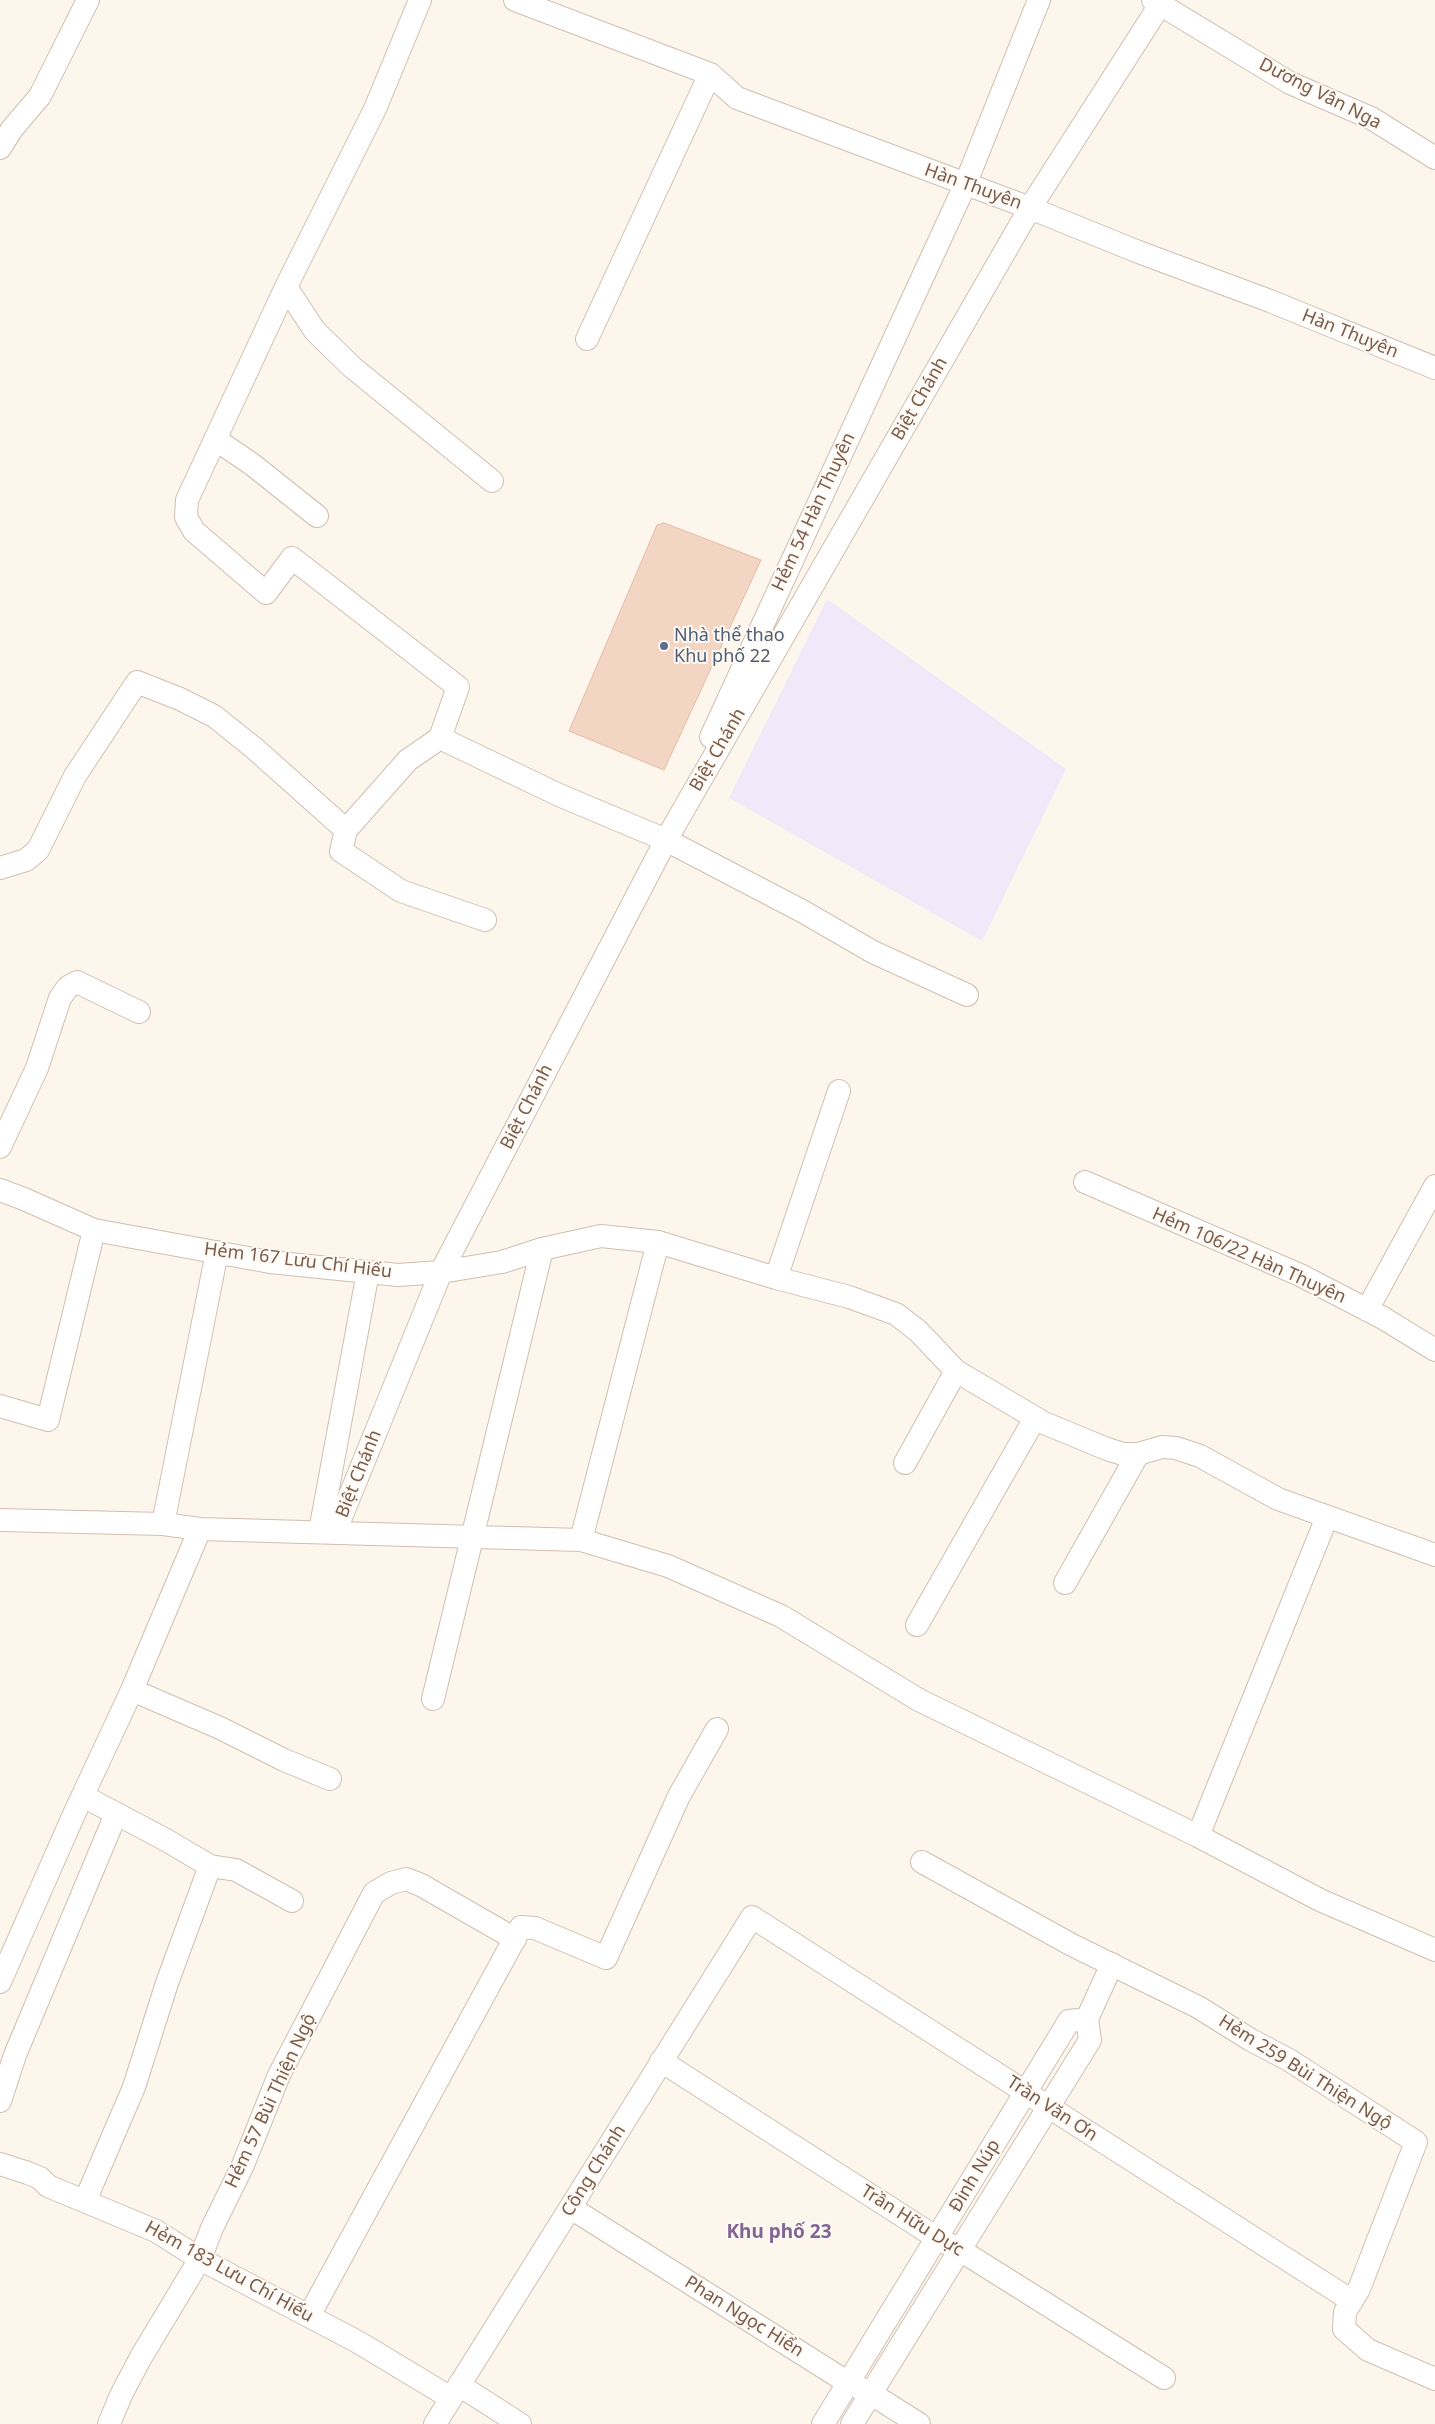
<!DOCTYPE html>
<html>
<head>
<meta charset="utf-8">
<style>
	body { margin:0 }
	canvas { display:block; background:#fdf6ec }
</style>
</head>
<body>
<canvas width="1435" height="2424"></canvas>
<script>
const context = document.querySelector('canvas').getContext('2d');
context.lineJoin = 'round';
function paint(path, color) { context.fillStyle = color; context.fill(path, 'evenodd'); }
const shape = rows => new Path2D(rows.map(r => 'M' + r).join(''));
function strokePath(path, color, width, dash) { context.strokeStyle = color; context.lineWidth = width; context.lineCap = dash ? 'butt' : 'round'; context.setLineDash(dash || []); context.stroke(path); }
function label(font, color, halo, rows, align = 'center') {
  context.font = font + ' "Noto Sans",sans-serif'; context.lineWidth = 4; context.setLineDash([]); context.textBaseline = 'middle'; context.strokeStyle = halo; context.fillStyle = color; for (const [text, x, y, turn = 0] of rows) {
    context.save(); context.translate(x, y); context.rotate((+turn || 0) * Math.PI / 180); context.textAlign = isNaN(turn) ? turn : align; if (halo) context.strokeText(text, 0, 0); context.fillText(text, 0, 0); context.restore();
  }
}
const education = shape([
	[827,599,1066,769,982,941,729,798]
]);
const building = shape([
	[664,523,761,560,664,770,569,731,657,525,664,523]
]);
const minor = shape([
	[515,0,710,74,737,98,1030,208,1136,251,1270,301,1435,368],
	[1153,0,1290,83,1371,118,1435,158],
	[0,148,12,129,40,96,88,0],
	[286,287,315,331,352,367,492,481],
	[587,339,710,74],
	[215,439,253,465,317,516],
	[711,737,965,185,1039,0],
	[440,738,559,795,666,840,802,911,873,952,967,995],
	[346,830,408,760,440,738,458,687,292,558,266,593,194,531,186,517,187,500,286,287,375,109,420,0],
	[0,868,26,860,38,850,75,776,137,682,180,699,214,716,254,748,346,830,341,851,401,891,485,920],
	[0,1147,37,1068,60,998,68,987,77,982,139,1012],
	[1085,1182,1300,1275,1383,1318,1435,1350],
	[0,1190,24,1199,94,1230,270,1262,398,1275,441,1272,502,1262,542,1249,601,1236,658,1242,776,1278,849,1297,896,1314,918,1331,956,1371,1044,1423,1107,1449,1123,1454,1138,1454,1162,1447,1176,1448,1200,1456,1278,1499,1435,1555],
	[776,1278,839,1091],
	[1367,1310,1435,1186],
	[0,1406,48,1420,94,1230],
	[905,1463,956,1371],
	[0,1520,163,1524,200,1529,581,1540,668,1566,781,1616,919,1700,1198,1836,1320,1900,1435,1950],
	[163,1524,217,1252],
	[320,1531,368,1272],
	[335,1532,441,1272,666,840,1030,208,1163,0],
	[581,1540,658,1242],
	[1065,1583,1138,1454],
	[917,1625,1035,1418],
	[132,1690,220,1728,284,1760,330,1779],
	[433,1699,542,1249],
	[83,1796,166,1840,210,1866,236,1870,292,1901],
	[1198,1836,1327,1517],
	[922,1862,1072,1945,1198,2007,1251,2040,1289,2060,1416,2142,1359,2289,1345,2312,1344,2329,1368,2350,1435,2379],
	[0,1982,75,1812,132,1690,200,1529],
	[661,2061,937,2238,960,2250,1164,2378],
	[0,2101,15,2055,116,1814],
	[0,2164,28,2173,40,2178,48,2186,156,2231,200,2259,358,2342,451,2398],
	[85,2201,134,2087,167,1983,210,1866],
	[571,2208,847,2382,870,2393,919,2424],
	[309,2316,521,1927,535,1928,606,1958,679,1796,717,1729],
	[459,2385,520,2424],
	[109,2424,121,2395,141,2357,200,2259,212,2228,243,2165,279,2075,374,1893,391,1883,406,1879,421,1885,515,1939],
	[435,2424,752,1917,1352,2301],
	[823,2424,1069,2021,1087,2019],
	[852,2424,1090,2040,1087,2019,1112,1964]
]);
const markers = [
	[664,646,5,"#5c6f8a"]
];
const streetNames = [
	["Dương Vân Nga",1320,94,27],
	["Hàn Thuyên",973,187,20],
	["Hàn Thuyên",1350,334,22],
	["Biệt Chánh",920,399,-60],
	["Hẻm 54 Hàn Thuyên",814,512,-65],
	["Biệt Chánh",718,750,-60],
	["Biệt Chánh",527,1107,-63],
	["Hẻm 106/22 Hàn Thuyên",1249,1256,24],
	["Hẻm 167 Lưu Chí Hiếu",298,1261,7],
	["Biệt Chánh",359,1474,-68],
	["Hẻm 259 Bùi Thiện Ngộ",1305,2073,32],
	["Hẻm 57 Bùi Thiện Ngộ",271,2101,-65],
	["Trần Văn Ơn",1052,2109,33],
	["Công Chánh",594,2171,-58],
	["Đinh Núp",975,2176,-59],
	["Trần Hữu Dực",912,2221,32],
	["Hẻm 183 Lưu Chí Hiếu",229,2272,29],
	["Phan Ngọc Hiển",744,2317,32]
];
const serviceNames = [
	["Nhà thể thao",674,636],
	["Khu phố 22",674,657]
];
const neighbourhoodNames = [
	["Khu phố 23",779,2233]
];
paint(education, '#f3e8fa');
paint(building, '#f3d5c3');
strokePath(building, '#e6bba3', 1);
strokePath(minor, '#d1beb0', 24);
strokePath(minor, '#fff', 22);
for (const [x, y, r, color] of markers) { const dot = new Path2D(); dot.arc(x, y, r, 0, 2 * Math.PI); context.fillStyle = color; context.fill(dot); strokePath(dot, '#fffaf3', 2); }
label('18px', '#7a5c4d', '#fffaf3', streetNames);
label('18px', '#4e5e75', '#fffaf3', serviceNames, 'left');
label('bold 19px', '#846695', '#fffaf3', neighbourhoodNames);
</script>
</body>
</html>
